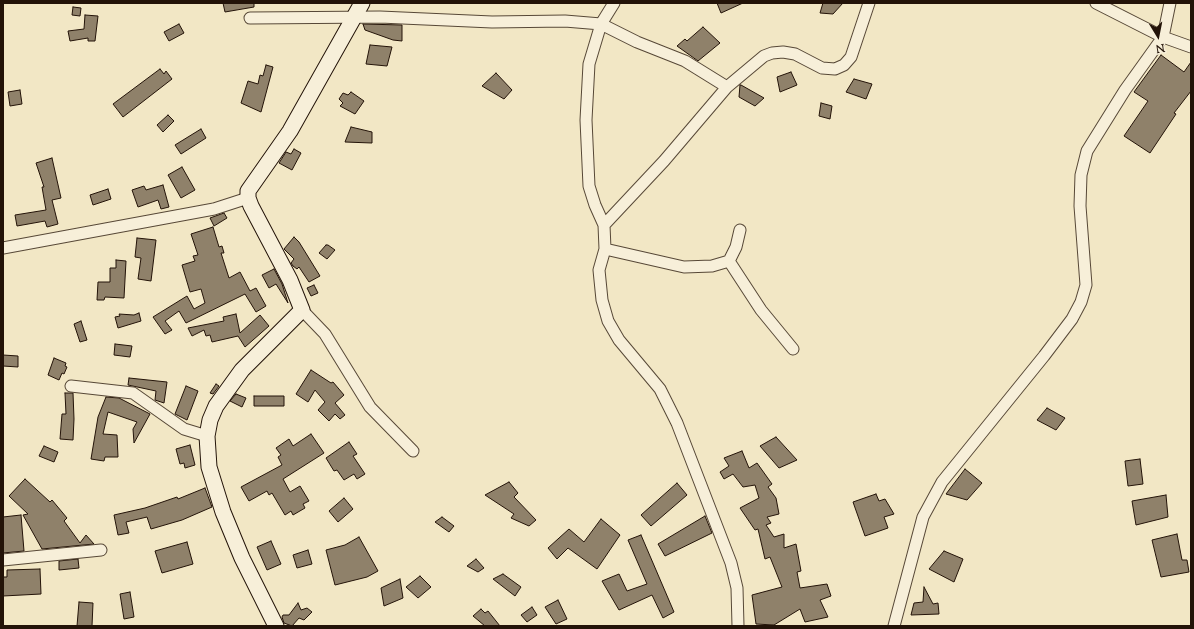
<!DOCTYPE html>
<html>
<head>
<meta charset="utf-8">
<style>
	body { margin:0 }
	#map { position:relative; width:1194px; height:629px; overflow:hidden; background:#f2e7c5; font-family:"Sorts Mill Goudy",serif }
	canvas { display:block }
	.frame { position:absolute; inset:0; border:4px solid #231308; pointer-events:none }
	.north { position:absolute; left:1138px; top:16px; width:40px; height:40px; -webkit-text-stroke:3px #f7efd9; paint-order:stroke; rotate:170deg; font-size:11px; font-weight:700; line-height:16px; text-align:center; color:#231308 }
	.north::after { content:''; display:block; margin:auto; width:14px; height:18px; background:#231308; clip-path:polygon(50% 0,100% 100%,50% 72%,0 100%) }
</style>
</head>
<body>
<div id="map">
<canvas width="1194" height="629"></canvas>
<div class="frame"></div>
<div class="north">N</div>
</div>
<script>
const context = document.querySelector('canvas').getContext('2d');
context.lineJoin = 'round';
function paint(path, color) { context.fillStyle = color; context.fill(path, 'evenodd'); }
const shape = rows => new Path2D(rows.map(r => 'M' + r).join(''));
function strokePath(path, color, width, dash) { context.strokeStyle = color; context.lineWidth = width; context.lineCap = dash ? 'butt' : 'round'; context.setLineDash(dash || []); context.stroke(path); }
const building = shape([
	[223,3,254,3,254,7,225,12,223,3],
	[717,3,743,3,721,13,717,3],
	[823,3,843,3,833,14,820,13,823,3],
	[73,7,81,8,80,16,72,15,73,7],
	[85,15,98,16,95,41,88,41,88,38,70,41,68,31,84,29,85,15],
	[179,24,184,33,169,41,164,32,179,24],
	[363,24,402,25,402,41,393,40,365,30,363,24],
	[703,27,720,43,698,61,677,46,685,39,687,41,703,27],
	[370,45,392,47,387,66,366,64,370,45],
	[1161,55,1184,72,1191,62,1191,91,1174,113,1176,114,1150,153,1124,136,1148,101,1134,92,1161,55],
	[266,65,273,67,261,112,241,103,248,81,258,84,260,75,263,76,266,65],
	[160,69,164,74,166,71,172,79,123,117,113,104,160,69],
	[791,72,797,85,780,92,777,77,791,72],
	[496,73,512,90,504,99,482,86,496,73],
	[854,79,872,84,866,99,846,92,854,79],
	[740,85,741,85,764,98,755,106,739,97,740,85],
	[20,90,22,104,10,106,8,92,20,90],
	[351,92,364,101,355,114,340,106,343,103,339,99,343,93,348,95,351,92],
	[821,103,832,106,830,119,819,116,821,103],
	[168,115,174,121,163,132,157,125,168,115],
	[351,127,372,132,372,143,345,142,351,127],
	[201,129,206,138,181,154,175,145,201,129],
	[294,149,301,153,292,170,279,163,286,152,291,154,294,149],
	[52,158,61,198,52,200,58,224,47,227,45,221,17,226,15,215,46,210,42,187,44,187,36,163,52,158],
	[182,167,195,190,181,198,168,175,182,167],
	[163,185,169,207,161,209,158,200,138,207,132,190,144,186,146,190,163,185],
	[108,189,111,199,93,205,90,195,108,189],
	[224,213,227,218,214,226,210,218,224,213],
	[213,227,219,247,222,246,224,253,221,253,229,278,240,272,250,291,256,288,266,306,256,312,245,294,186,323,179,311,165,321,172,330,165,334,153,317,187,296,194,309,205,303,201,289,190,292,182,265,195,261,193,256,198,255,191,234,213,227],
	[294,237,299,242,320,276,309,282,299,267,297,269,293,266,291,263,294,259,284,249,294,237],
	[137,238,156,240,151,281,138,279,141,258,135,257,137,238],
	[326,245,328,245,335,250,327,259,319,253,326,245],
	[116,260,126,261,124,298,105,297,104,300,97,300,98,282,110,282,110,268,116,268,116,260],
	[274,269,282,284,288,303,276,284,269,288,262,275,274,269],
	[314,285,318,293,311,296,307,288,314,285],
	[139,313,141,321,118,328,115,317,120,316,119,314,134,315,139,313],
	[236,314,240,333,260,315,269,326,245,347,238,336,212,342,210,335,206,336,204,330,192,336,188,328,224,321,223,317,236,314],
	[81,321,87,340,80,342,74,324,81,321],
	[115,344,132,346,130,357,114,355,115,344],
	[3,355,18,356,18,367,3,366,3,355],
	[54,358,66,363,65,366,67,367,64,374,62,373,59,380,48,375,54,358],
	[311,370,331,383,333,382,344,395,335,403,345,415,340,419,335,414,329,421,318,410,325,402,315,390,308,402,296,394,311,370],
	[129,378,167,382,164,403,155,400,156,391,128,385,129,378],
	[216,384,219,386,213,394,210,393,216,384],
	[186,386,198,391,187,420,175,414,186,386],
	[65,393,73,393,74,419,73,440,60,439,62,414,66,414,65,393],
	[236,394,246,398,242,407,230,401,236,394],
	[254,396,284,396,284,406,254,406,254,396],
	[106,397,119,398,150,414,134,443,133,429,137,422,108,412,103,434,117,435,118,457,105,457,104,461,91,459,98,417,106,397],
	[1047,408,1065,418,1056,430,1037,420,1047,408],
	[311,434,324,453,283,479,290,492,300,486,309,501,303,504,305,508,293,515,291,511,285,515,272,493,269,495,267,491,249,501,241,487,282,465,278,457,281,455,276,448,289,439,293,446,311,434],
	[776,437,797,460,779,468,760,446,776,437],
	[349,442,357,454,353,456,365,474,357,479,354,474,344,480,337,470,334,471,326,458,349,442],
	[190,445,195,465,185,468,184,463,180,464,176,449,190,445],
	[44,446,58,452,54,462,39,456,44,446],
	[742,451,749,468,757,463,772,484,768,487,776,498,779,514,767,517,771,523,766,525,774,537,784,534,784,548,796,544,801,571,797,572,800,588,827,584,831,596,820,600,828,617,805,622,800,609,774,625,756,624,752,595,782,587,770,557,765,559,758,529,755,530,740,508,759,498,755,485,743,487,733,474,724,479,720,472,729,466,724,458,742,451],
	[1140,459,1143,484,1128,486,1125,461,1140,459],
	[965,469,982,483,967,500,946,494,965,469],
	[25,479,50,502,52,500,67,518,64,521,80,543,86,535,94,544,42,549,23,515,28,514,9,496,25,479],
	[509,482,518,493,514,497,536,520,529,526,511,518,514,514,485,495,509,482],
	[677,483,687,495,651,526,641,515,677,483],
	[205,488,212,507,182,520,151,529,147,517,126,522,129,533,118,535,114,515,145,508,177,497,178,499,205,488],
	[876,494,879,501,885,499,894,514,884,517,888,528,865,536,853,502,876,494],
	[1166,495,1168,517,1136,525,1132,501,1166,495],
	[344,498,353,509,338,522,329,511,344,498],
	[21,515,24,551,3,553,3,517,21,515],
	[705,516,712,533,665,556,658,544,705,516],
	[442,517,454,526,449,532,435,522,442,517],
	[601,519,620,535,597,569,568,548,557,559,548,548,569,529,584,542,601,519],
	[1177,534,1182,560,1187,560,1189,572,1161,577,1152,540,1177,534],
	[641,535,674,612,663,618,652,595,619,610,602,581,619,574,627,591,647,584,628,540,641,535],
	[359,537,378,571,367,577,335,585,326,550,345,545,359,537],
	[271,541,281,564,267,570,257,547,271,541],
	[187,542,193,564,162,573,155,551,187,542],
	[308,550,312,564,297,568,293,555,308,550],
	[944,551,963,559,954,582,929,569,944,551],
	[78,559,79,568,59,570,59,561,78,559],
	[476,559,484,568,478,572,467,566,476,559],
	[40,569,41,594,3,596,3,577,7,577,7,570,40,569],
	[503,574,521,587,515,596,493,579,503,574],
	[420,576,431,587,418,598,406,587,420,576],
	[400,579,403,598,384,606,381,588,400,579],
	[924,587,933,604,938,603,939,614,911,615,914,603,923,602,924,587],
	[130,592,134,617,124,619,120,594,130,592],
	[558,600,567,619,556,624,545,607,558,600],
	[79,602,93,603,92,626,77,626,79,602],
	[298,603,301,610,307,608,312,612,304,620,299,618,292,626,284,623,282,617,283,615,289,615,298,603],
	[532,607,537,615,527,622,521,615,532,607],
	[481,609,485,613,488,611,500,626,485,626,473,616,481,609]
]);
const street = shape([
	[614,3,601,24,589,64,586,120,589,186,595,205,604,225,605,249,599,270,602,300,608,321,619,340,660,389,677,423,731,563,737,588,738,626],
	[1096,3,1163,37,1191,47],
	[250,18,380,17,492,22,565,21,601,24,637,42,685,61,727,87],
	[604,225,664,161,727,87,764,56,772,53,783,52,795,54,822,68,835,69,844,65,851,57,869,3],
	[3,248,214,209,248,198],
	[605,249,684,267,712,266,729,261,736,247,740,230],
	[729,261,761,310,793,349],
	[302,310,325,334,370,407,413,451],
	[71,386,133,393,184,429,207,436],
	[3,560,101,550],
	[894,626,923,517,942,482,1044,356,1072,319,1081,302,1086,285,1080,206,1081,175,1087,151,1125,90,1163,37,1170,3]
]);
const secondary = shape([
	[276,626,242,558,223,512,209,467,207,436,210,420,216,406,242,370,302,310,290,280,251,206,248,198,248,191,290,131,362,3]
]);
paint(building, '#8f816a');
strokePath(building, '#231308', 1);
strokePath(street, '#574837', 13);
strokePath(secondary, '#231308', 17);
strokePath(street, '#f7efd9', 11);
strokePath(secondary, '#f7efd9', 15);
</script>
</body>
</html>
